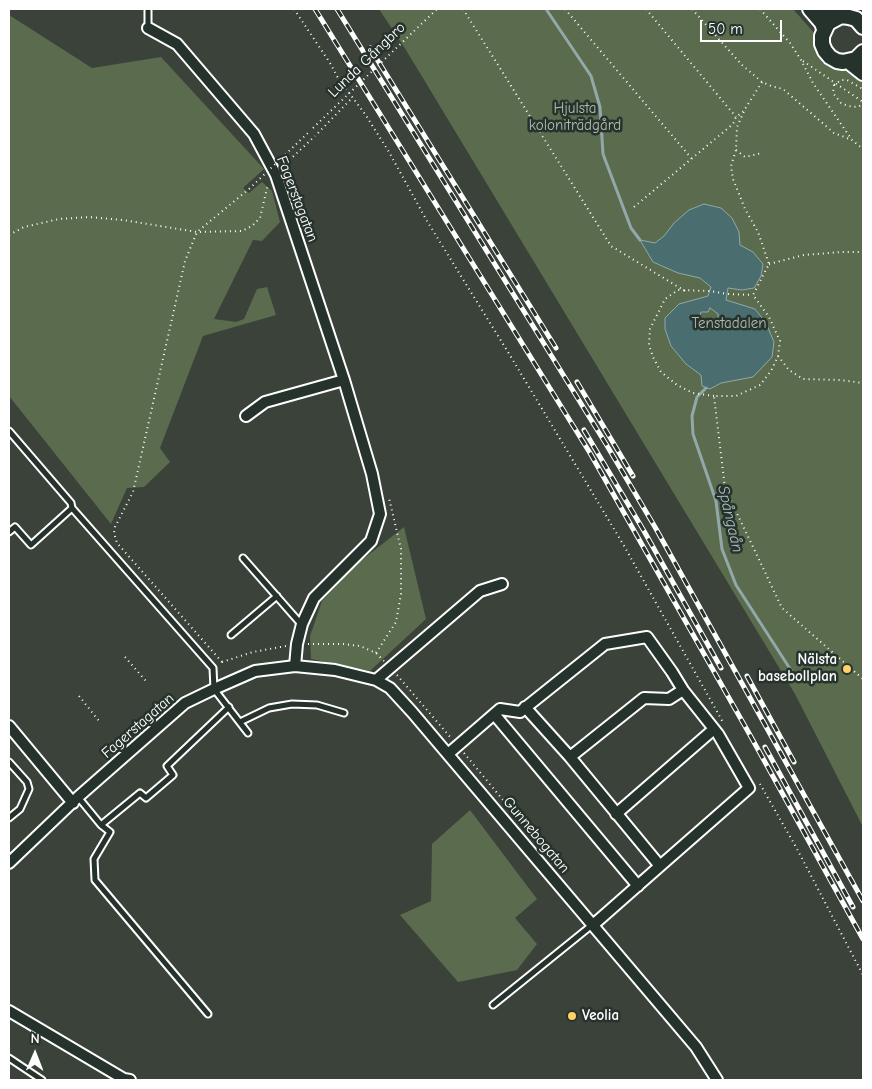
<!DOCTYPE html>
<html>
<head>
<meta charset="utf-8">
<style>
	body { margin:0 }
	#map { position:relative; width:872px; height:1089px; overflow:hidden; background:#3b4239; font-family:"Comic Neue",sans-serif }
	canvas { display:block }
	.frame { position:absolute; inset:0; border:10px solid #fff; pointer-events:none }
	.north { position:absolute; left:10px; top:1029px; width:50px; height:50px; -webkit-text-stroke:4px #26332d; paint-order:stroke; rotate:1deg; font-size:14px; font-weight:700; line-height:20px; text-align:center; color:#fff }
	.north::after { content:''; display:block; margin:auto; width:18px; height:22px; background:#fff; clip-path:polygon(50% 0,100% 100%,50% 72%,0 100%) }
	.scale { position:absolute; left:700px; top:20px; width:82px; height:22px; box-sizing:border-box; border:2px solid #fff; border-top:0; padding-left:6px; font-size:15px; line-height:18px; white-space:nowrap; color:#fff; -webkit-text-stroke:4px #26332d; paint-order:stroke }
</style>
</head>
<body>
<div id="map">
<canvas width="872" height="1089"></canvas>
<div class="frame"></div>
<div class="north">N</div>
<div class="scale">50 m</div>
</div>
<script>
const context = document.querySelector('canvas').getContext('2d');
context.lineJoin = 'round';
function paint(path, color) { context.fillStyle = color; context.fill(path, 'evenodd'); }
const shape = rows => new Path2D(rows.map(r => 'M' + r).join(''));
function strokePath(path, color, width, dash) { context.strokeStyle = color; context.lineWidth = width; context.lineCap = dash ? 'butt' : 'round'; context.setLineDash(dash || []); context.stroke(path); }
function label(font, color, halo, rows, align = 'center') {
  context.font = font + ' "Comic Neue",sans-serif'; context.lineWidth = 5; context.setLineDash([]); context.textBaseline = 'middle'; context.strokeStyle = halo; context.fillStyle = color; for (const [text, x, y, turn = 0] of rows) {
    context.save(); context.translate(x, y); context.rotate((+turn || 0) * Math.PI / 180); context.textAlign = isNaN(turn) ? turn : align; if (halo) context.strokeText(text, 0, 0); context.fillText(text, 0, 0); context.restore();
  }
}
const green = shape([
	[379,9,793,9,816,35,822,63,855,72,863,78,863,827,795,694,406,50],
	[9,15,92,68,161,57,264,169,243,188,249,193,262,182,272,191,280,222,262,241,253,240,214,319,236,322,244,319,257,289,267,287,276,315,203,336,160,448,170,462,144,487,127,488,111,524,9,396],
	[404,527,426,619,370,671,311,659,310,636,322,601,358,563],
	[470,810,537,899,515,918,537,944,517,970,458,982,400,915,431,901,432,844]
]);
const water = shape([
	[704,204,721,208,732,218,739,232,740,245,753,252,763,264,761,276,754,288,742,290,728,288,726,300,755,309,766,323,774,342,772,357,753,377,721,383,710,389,702,386,701,375,686,364,671,346,665,329,665,318,679,304,708,296,711,287,700,278,678,273,653,262,640,240,655,243,664,236,674,223,689,210,704,204],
	[710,308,718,314,718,320,711,323,704,320,700,315,701,312,708,312,710,308]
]);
const stream = shape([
	[546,9,591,76,600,107,603,154,631,228,640,240],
	[706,388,697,397,692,416,693,434,716,501,722,549,736,585,794,675]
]);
const path = shape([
	[294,9,330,63,338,78,365,114,389,152,427,221,508,352,623,544,724,724],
	[463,9,611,246,685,291],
	[565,9,692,159],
	[646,9,736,117],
	[692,9,742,65,762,82,771,86,783,89,834,133,852,140],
	[760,9,790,43,801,60,813,83,852,140,863,149],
	[803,61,863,102],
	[762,82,745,109,737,127,736,150,731,166,733,179,745,209,758,232,769,264,753,295,769,317,780,341,778,356,771,371,760,385,736,396,714,396,725,488,782,608,863,679],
	[834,85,833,93,841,103,848,106,858,107,863,104],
	[318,133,353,97],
	[736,150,745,157,762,153],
	[286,163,305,226],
	[282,167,315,136],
	[634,207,733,124,736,117,744,111],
	[9,235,24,227,59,219,89,217,123,220,197,232,242,231,252,226,260,218,268,184],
	[769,264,804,255,841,252,863,252],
	[778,356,789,370,803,379,840,380,863,383],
	[714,396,693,393,677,385,661,372,653,357,649,345,650,329,665,299,678,290,710,291,727,294,753,295],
	[308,644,343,644,360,646,376,653,384,661],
	[376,653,396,622,401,594,401,549,389,498],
	[125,657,146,681],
	[222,662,253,652,286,646],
	[222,662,117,543,114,533,115,527,133,492,185,261,197,232,249,189],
	[397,675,451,738],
	[79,696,99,721],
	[464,753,552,859],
	[760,784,796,847,863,975]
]);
const lane = shape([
	[148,9,148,28],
	[9,431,71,503,72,508,31,545,15,527,9,532],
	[72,508,213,668,214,689,248,733],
	[243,558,301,624],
	[231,635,277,596],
	[240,722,269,708,292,704,317,705,344,713],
	[9,762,27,782,29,789,20,809,9,818],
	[78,797,101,825,140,793,146,798,173,775,167,766,229,707],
	[101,825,110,832,94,859,95,880,208,1014],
	[493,1005,592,925],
	[9,1058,42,1080]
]);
const street = shape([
	[148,28,177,44,254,134,276,175,344,380,372,474,380,514,371,541,314,598,302,624,297,644,295,666],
	[246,416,265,402,344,380],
	[376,680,480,591,502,584],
	[494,714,638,886],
	[9,726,73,803],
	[448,754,500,709,520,712,605,644,647,637,672,672,683,690,669,699,644,698,570,757,525,707],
	[570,757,660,866,749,788,718,734,683,690],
	[616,814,714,729],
	[9,863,78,797,185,703,214,689,255,671,295,666,335,670,376,680,390,688,412,712,696,1047,717,1080],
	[593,925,660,866],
	[9,1011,124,1079,130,1080]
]);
const secondary = shape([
	[810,9,822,23,824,29],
	[823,9,841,16],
	[863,27,856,19,849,17,841,16,828,23,822,36,822,44,825,51,830,57,837,61,843,62,856,59,863,52],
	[848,61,863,73]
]);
const rail = shape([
	[315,9,590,453,750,735,863,939],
	[337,9,606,444,655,527,863,901],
	[370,48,556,348],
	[577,382,633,476],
	[584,430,644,531,721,668],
	[747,676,794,762],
	[765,747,853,907]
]);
const pathBridge = shape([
	[834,85,841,80,847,80,863,89],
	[313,128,437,9],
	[249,189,310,131]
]);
const markers = [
	[847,669,5,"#ffd166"],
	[572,1016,5,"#ffd166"]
];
const streetNames = [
	["Lunda Gångbro",367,60,-44],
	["Fagerstagatan",297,199,69],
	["Fagerstagatan",138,726,-41],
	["Gunnebogatan",536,835,50]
];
const parkNames = [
	["Hjulsta",575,109],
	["koloniträdgård",575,126],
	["Tenstadalen",729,324]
];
const poiNames = [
	["Nälsta",837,660],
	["basebollplan",837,677],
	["Veolia",582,1016,"left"]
];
const waterNames = [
	["Spångaån",730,519,77]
];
paint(green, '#5b6b4e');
paint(water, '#4a6e70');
strokePath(water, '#92a8a9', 1);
strokePath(stream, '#92a8a9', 3);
strokePath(lane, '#fff', 9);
strokePath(street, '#fff', 14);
strokePath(secondary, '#fff', 18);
strokePath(path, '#fff', 2, [1, 4]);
strokePath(lane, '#26332d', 5);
strokePath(street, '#26332d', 10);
strokePath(secondary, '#26332d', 14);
strokePath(rail, '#fff', 5);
strokePath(rail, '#26332d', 3, [9]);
strokePath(pathBridge, '#fff', 2, [1, 4]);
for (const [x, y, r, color] of markers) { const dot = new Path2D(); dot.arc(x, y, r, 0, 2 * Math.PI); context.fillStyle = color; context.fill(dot); strokePath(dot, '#26332d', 2); }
label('15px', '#fff', '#26332d', streetNames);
label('15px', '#b5bcaf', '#26332d', parkNames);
label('bold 15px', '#fff', '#26332d', poiNames, 'right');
label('italic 16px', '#aebebf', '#26332d', waterNames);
</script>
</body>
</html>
